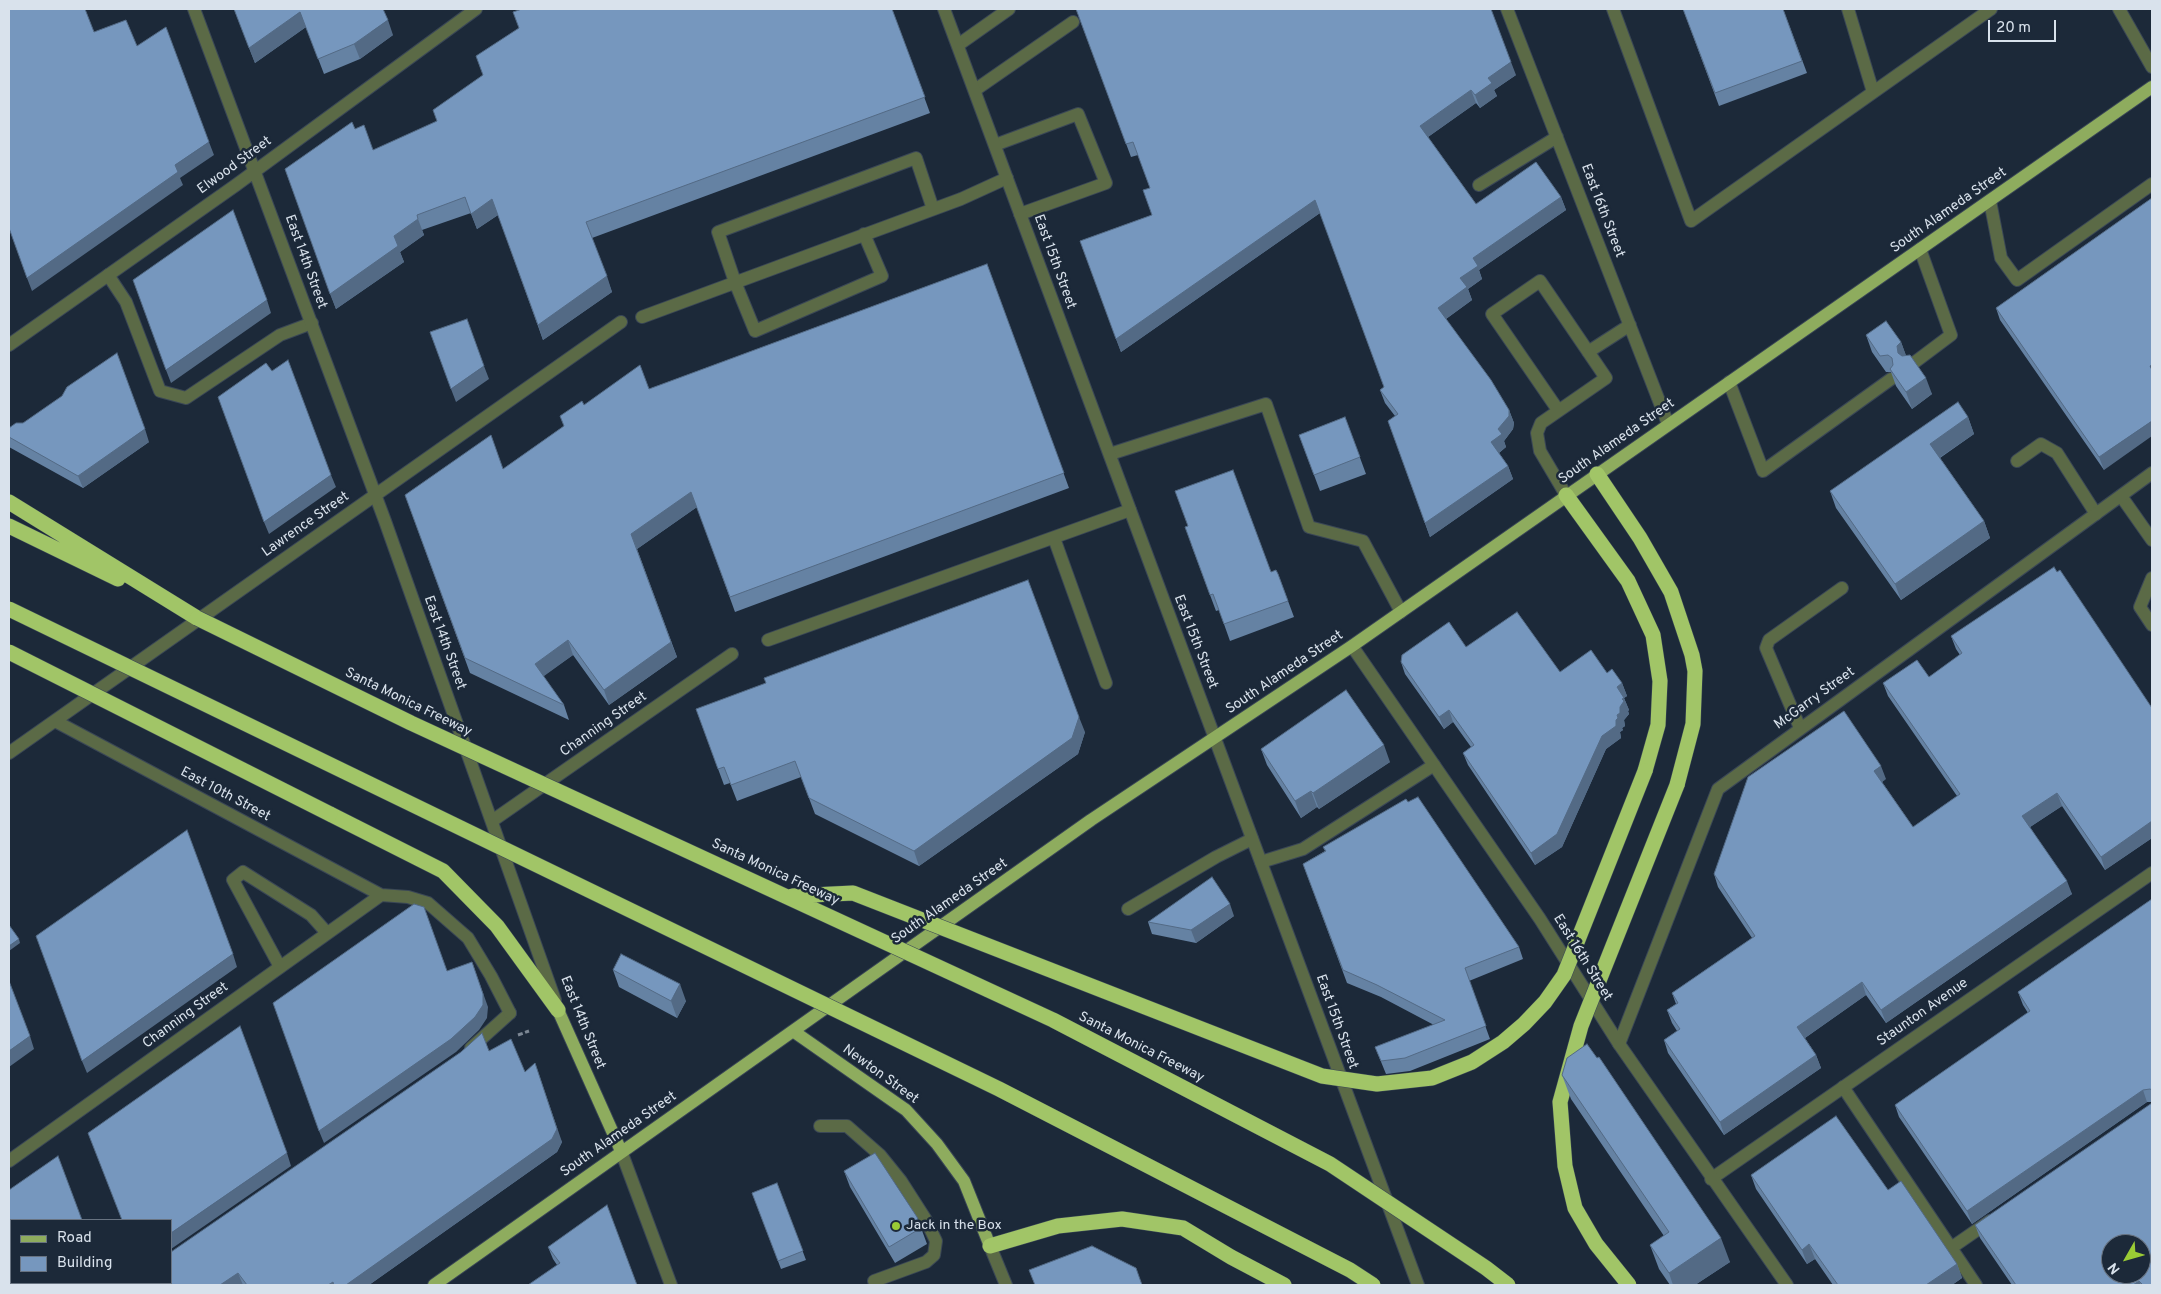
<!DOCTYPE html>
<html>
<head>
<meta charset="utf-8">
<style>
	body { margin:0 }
	#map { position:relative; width:2161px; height:1294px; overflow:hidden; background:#1c2939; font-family:Overpass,sans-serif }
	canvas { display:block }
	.frame { position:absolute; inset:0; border:10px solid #d9e2ec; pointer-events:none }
	.legend { position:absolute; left:10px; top:1219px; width:162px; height:65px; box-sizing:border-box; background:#1c2939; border:1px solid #687381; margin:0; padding:6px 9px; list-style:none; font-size:15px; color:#d9e2ec }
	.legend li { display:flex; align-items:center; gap:10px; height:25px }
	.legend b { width:25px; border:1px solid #687381 }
	.north { position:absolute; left:2101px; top:1234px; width:50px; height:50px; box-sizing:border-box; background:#1c2939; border:1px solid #687381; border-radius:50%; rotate:232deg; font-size:14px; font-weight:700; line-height:20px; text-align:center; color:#d9e2ec }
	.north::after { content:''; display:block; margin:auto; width:18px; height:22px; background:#9acb35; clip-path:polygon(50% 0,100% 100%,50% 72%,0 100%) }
	.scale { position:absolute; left:1988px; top:20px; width:68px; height:22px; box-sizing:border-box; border:2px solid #d9e2ec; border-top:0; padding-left:6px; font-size:15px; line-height:18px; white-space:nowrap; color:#d9e2ec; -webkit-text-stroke:4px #1c2939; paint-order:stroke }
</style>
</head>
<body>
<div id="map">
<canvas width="2161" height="1294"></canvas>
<div class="frame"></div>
<ul class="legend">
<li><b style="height:6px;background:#8eac5e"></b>Road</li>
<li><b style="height:14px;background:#7697be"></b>Building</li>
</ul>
<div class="north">N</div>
<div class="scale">20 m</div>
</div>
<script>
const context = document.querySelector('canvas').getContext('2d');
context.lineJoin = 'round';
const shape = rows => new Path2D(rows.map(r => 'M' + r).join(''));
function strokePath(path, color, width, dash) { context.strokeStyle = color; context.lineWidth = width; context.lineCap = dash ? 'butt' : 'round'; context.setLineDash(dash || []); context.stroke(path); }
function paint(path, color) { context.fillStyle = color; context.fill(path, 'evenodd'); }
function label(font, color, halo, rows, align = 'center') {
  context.font = font + ' Overpass,sans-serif'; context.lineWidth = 5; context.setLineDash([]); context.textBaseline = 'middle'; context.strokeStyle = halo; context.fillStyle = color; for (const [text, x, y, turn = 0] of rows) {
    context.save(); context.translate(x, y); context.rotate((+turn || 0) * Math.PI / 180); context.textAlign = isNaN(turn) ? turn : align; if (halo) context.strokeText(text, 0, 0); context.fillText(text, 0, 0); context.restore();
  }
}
const path = shape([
	[518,1035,529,1031]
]);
const service = shape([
	[1507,9,1668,424],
	[1613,9,1691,221,1991,9],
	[1848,9,1873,92],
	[2119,9,2152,67],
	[958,45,1009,9],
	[975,90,1073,22],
	[995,145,1078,114,1106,183,1020,214],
	[1479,185,1557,137],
	[1990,201,2001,258,2017,280,2152,184],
	[864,234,882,276,755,331,735,282,718,232,916,158,933,209],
	[108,275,126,302,160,391,186,398,280,335,312,323],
	[642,317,961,199,1007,178],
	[1588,352,1630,325],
	[1911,365,1951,335,1920,249],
	[1729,382,1763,471,1891,379],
	[1558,410,1492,314,1540,281,1606,378,1541,423,1537,433,1540,451,1566,495],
	[1110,454,1266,404,1309,527,1363,541,1401,612],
	[2017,461,2041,444,2057,453,2096,514],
	[2121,496,2152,540],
	[1054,538,1106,683],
	[2152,578,2140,607,2152,625],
	[768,640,1130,510],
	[1800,728,1766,648,1769,640,1842,588],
	[1261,862,1303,849,1434,765],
	[1128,909,1216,857,1252,839],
	[280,967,233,880,243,872,311,915,327,933],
	[471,1048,510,1013],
	[1843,1087,1976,1285],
	[820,1126,847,1126,880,1155,901,1181,926,1220,936,1241,934,1255,926,1262,874,1281],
	[1951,1248,1990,1221]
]);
const minor = shape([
	[194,9,385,521,555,1000],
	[9,345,236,185,476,9],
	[55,721,381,895,408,897,428,903,468,938,491,976,510,1013],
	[9,753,621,322],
	[492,821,732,654],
	[1619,1044,1718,789,2152,473],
	[621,1151,671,1285],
	[9,1161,381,895],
	[1711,1179,2152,873],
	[990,1246,1006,1285]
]);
const tertiary = shape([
	[944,9,1418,1285],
	[1352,646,1540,919,1619,1044,1787,1285]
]);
const primary = shape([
	[558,1010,621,1151],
	[793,1031,906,1110,937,1144,964,1181,990,1246],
	[434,1285,1091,820,1352,646,2152,87]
]);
const motorway = shape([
	[1597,474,1640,538,1671,592,1692,655,1695,671,1693,724,1677,785],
	[1566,495,1628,581,1653,635,1660,681,1658,725,1645,771],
	[9,502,197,618],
	[9,526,118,579],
	[330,814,443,871,497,926,558,1010],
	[990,1246,1058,1226,1122,1219,1183,1228,1231,1257,1284,1285]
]);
const motorwayBridge = shape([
	[9,609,999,1089,1350,1270,1373,1285],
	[197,618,411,723,1053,1020,1330,1164,1486,1268,1508,1285],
	[9,652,330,814],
	[792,896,853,893,1322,1076,1377,1084,1432,1078,1472,1062,1503,1042,1524,1024,1545,1002,1564,975,1645,771],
	[1629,1285,1596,1244,1575,1208,1565,1166,1560,1102,1581,1026,1677,785]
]);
const wall = shape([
	[234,9,393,35,360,59,324,74,306,27,255,63],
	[892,9,930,113,592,238,612,292,543,340,498,215,477,229,471,213,422,230,424,235,400,252,404,262,336,309,285,169,355,129,373,150],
	[1076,9,1516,75,1494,90,1497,96,1480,108,1476,103,1428,137,1476,204,1561,197,1566,210,1479,270,1482,279,1468,289,1472,300,1446,319,1509,410,1514,423,1513,429,1504,441,1506,447,1499,453,1508,466,1513,479,1430,537,1388,421,1395,416,1385,403,1380,390,1384,387,1320,213,1121,352,1080,241,1152,215,1150,188,1138,155,1131,157],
	[1683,9,1783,9,1807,73,1719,106],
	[2152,198,2104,470,2000,320,1996,308],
	[987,264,1069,488,735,612,697,507,637,549,677,657,609,705,573,655,543,676,564,705,569,720,470,673,405,495,503,469,564,426,584,405,649,389],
	[1866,335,1901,342,1906,356,1932,394,1912,409,1896,386,1891,372,1886,372,1872,352],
	[1345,417,1366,474,1320,491,1299,435],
	[1968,417,1974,434,1940,458,1984,521,1990,538,1901,600,1836,508,1830,491],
	[9,428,149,442,83,488,9,447],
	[1191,544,1271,572,1278,574,1294,617,1230,641,1219,610,1216,611],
	[1951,636,2152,708,2152,838,2105,870,2062,806,2030,827,2072,894,1886,1023,1866,995,1805,1038,1816,1055,1821,1068,1724,1135,1668,1053,1664,1040,1677,1031,1672,1023,1667,1010,1676,1004,1672,993,1752,938,1718,887,1714,874,1886,779,1882,782,1913,827,1957,796,1888,696,1883,683,1929,677,1960,655,1956,649],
	[1466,647,1560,672,1607,673,1622,683,1627,696,1624,698,1629,710,1628,711,1629,714,1624,720,1625,726,1622,728,1623,730,1620,732,1621,738,1606,749,1562,847,1535,865,1468,765,1463,753,1471,747,1453,722,1444,729,1405,674,1401,662],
	[696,709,1085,732,1078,754,919,866,815,814,801,777,737,801,730,783,724,785],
	[1261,749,1390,762,1319,809,1317,807,1301,818,1267,765],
	[1323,847,1519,947,1523,959,1469,981,1490,1039,1410,1071,1386,1074,1375,1047,1434,1025,1381,997,1347,983,1303,864,1325,851],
	[2152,899,2152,1102,2147,1102,1972,1224,1899,1117,1895,1105,2028,1013,2023,1005,2018,992],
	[1234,916,1196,943,1152,934,1148,922],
	[613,970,686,1001,677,1018,619,987],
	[489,1051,525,1072,562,1142,557,1152,369,1285,124,1285],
	[1562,1075,1730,1262,1695,1285,1670,1285,1659,1269,1650,1245,1664,1236,1571,1099],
	[844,1171,917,1217,927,1244,895,1263,850,1187],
	[1751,1175,1957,1264,1962,1278,1952,1285,1833,1285,1815,1259,1807,1264,1756,1189],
	[777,1183,806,1260,781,1269,752,1193],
	[1975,1225,2152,1285,2012,1285,1980,1238],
	[548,1247,637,1285,557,1265,553,1259]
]);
const shadedWall = shape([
	[300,12,306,27,255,63,249,48],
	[388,20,393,35,360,59,354,44],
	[1511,62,1516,75,1494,90,1497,96,1480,108,1475,95,1488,78],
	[1471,90,1476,103,1425,139,1420,126],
	[209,142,214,155,180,178,183,185,32,291,27,278,175,165],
	[1561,197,1566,210,1479,270,1482,279,1468,289,1472,300,1443,321,1438,308,1460,278,1473,258],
	[492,199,498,215,477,229,471,214],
	[1315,200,1320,213,1121,352,1116,339],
	[418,219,424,235,400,252,404,262,336,309,330,294,394,236],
	[607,276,612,292,543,340,538,325],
	[267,300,271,313,171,383,166,370],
	[1901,342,1907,358,1903,362,1898,353,1897,346],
	[484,366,489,379,456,402,451,389],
	[1926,378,1932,394,1912,409,1906,392],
	[1509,410,1514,423,1513,429,1504,441,1506,447,1496,455,1491,442],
	[1968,417,1974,434,1936,460,1930,444],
	[2152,421,2152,436,2104,470,2099,457],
	[145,429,149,442,83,488,78,476],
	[1508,466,1513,479,1430,537,1425,523],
	[331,475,336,487,269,534,264,522],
	[691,492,697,507,637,549,631,534],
	[1984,521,1990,538,1901,600,1895,584],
	[568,640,573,655,540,679,535,664],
	[671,642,677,657,609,705,604,690],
	[1622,683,1627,696,1621,700,1617,687],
	[1624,698,1629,710,1628,711,1629,714,1624,720,1625,726,1622,728,1623,730,1620,732,1621,738,1606,749,1562,847,1535,865,1531,853,1602,736,1616,720,1622,699],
	[1449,710,1453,722,1444,729,1439,717],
	[1079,717,1085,732,1078,754,919,866,914,851],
	[1384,745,1390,762,1319,809,1313,793],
	[1881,766,1886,779,1879,784,1874,771],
	[1311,791,1317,807,1301,818,1295,801],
	[2057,793,2062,806,2027,829,2022,816],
	[2152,821,2152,838,2105,870,2101,857],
	[2067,881,2072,894,1886,1023,1881,1010],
	[1230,904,1234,916,1196,943,1191,930],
	[19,939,20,943,9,951,9,946],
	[233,954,237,967,87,1073,82,1061],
	[472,962,488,1007,487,1018,479,1030,456,1052,324,1143,319,1131],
	[1862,982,1866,995,1802,1040,1797,1027],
	[680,984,686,1001,677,1018,671,1001],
	[30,1036,34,1049,9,1067,9,1051],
	[1816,1055,1821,1068,1724,1135,1720,1122],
	[535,1063,562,1142,557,1152,369,1285,346,1285],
	[2143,1090,2147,1102,1972,1224,1967,1211],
	[287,1153,291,1166,171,1249,171,1233],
	[1721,1238,1730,1262,1695,1285,1673,1285,1669,1273],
	[1809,1244,1815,1259,1807,1264,1802,1250],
	[1957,1264,1962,1278,1952,1285,1926,1285],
	[238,1273,243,1285,220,1285],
	[2139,1281,2141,1285,2133,1285],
	[333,1282,334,1285,328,1285],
	[49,1283,72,1283,68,1285,46,1285]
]);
const building = shape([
	[9,9,85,9,94,32,126,20,137,46,166,27,209,142,175,165,178,172,27,278,9,228,9,9],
	[234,9,383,9,388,20,354,44,318,59,300,12,249,48,234,9],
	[522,9,892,9,925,97,586,222,607,276,538,325,492,199,471,214,465,197,417,215,418,219,394,236,398,246,330,294,285,169,352,122,355,129,364,125,373,150,437,121,433,110,483,75,476,56,519,28,513,12,522,9],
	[1076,9,1491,9,1511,62,1488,78,1492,83,1475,95,1471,90,1420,126,1476,204,1536,162,1561,197,1473,258,1478,266,1460,278,1467,287,1438,308,1491,380,1509,410,1509,416,1498,429,1502,434,1491,442,1508,466,1425,523,1388,421,1398,414,1380,390,1384,387,1315,200,1116,339,1080,241,1152,215,1143,190,1150,188,1133,142,1126,144,1076,9],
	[1683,9,1783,9,1802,61,1715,93,1683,9],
	[2152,198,2152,365,2150,366,2152,370,2152,421,2099,457,1996,308,2152,198],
	[233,210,267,300,166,370,133,280,233,210],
	[987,264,1064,473,730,597,691,492,631,534,671,642,604,690,568,640,535,664,564,705,465,658,405,495,491,435,503,469,564,426,560,416,582,401,584,405,640,365,649,389,987,264],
	[467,319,484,366,451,389,430,332,467,319],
	[1886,321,1901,342,1897,346,1898,353,1902,356,1910,355,1926,378,1906,392,1890,369,1893,365,1892,358,1888,355,1880,356,1866,335,1886,321],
	[117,353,145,429,78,476,9,437,9,428,16,423,23,423,62,396,67,387,117,353],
	[288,360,331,475,264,522,218,397,266,363,272,371,288,360],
	[1958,402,1968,417,1930,444,1984,521,1895,584,1830,491,1958,402],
	[1345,417,1360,457,1314,475,1299,435,1345,417],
	[1233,470,1271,572,1276,570,1278,574,1288,601,1224,624,1213,594,1210,595,1185,527,1188,526,1175,491,1233,470],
	[2054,567,2057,572,2060,570,2152,708,2152,821,2101,857,2057,793,2022,816,2067,881,1881,1010,1862,982,1797,1027,1816,1055,1720,1122,1664,1040,1680,1029,1667,1010,1678,1003,1672,993,1755,936,1714,874,1748,777,1844,711,1881,766,1874,771,1913,827,1960,794,1883,683,1917,660,1929,677,1962,653,1951,636,2054,567],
	[1028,580,1079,717,1072,738,914,851,809,798,795,761,731,785,724,767,718,769,696,709,766,683,764,678,1028,580],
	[1517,612,1560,672,1591,650,1607,673,1612,669,1622,683,1617,687,1624,698,1622,699,1624,701,1620,707,1620,713,1617,715,1618,718,1616,720,1616,726,1602,736,1557,834,1531,853,1463,753,1474,745,1449,710,1439,717,1401,662,1402,655,1449,622,1466,647,1517,612],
	[1346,690,1384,745,1313,793,1311,791,1295,801,1261,749,1346,690],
	[1418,797,1519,947,1465,968,1486,1026,1405,1058,1381,1061,1375,1047,1445,1020,1377,985,1343,970,1303,864,1326,851,1323,847,1406,799,1408,802,1418,797],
	[187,830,233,954,82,1061,36,936,187,830],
	[1212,877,1230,904,1191,930,1148,922,1212,877],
	[2152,899,2152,1090,2150,1089,2143,1090,1967,1211,1895,1105,2030,1011,2018,992,2152,899],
	[414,904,424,907,447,971,472,962,483,994,483,1005,475,1017,451,1039,319,1131,273,1003,414,904],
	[9,925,19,939,9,946,9,925],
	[621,954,680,984,671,1001,613,970,621,954],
	[9,981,30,1036,9,1051,9,981],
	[240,1026,287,1153,171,1233,171,1220,122,1220,88,1133,240,1026],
	[482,1033,489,1051,511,1039,525,1072,535,1063,557,1129,552,1139,346,1285,334,1285,333,1282,328,1285,247,1285,238,1273,220,1285,124,1285,128,1283,171,1283,171,1252,461,1052,482,1033],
	[1587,1044,1597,1058,1599,1057,1721,1238,1669,1273,1650,1245,1669,1232,1562,1075,1567,1058,1587,1044],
	[2152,1103,2152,1284,2151,1285,2143,1285,2139,1281,2133,1285,2016,1285,1975,1225,2152,1103],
	[2111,1244,2141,1244,2141,1274,2111,1274,2111,1244],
	[1836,1116,1888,1190,1901,1181,1957,1264,1926,1285,1838,1285,1809,1244,1802,1250,1751,1175,1836,1116],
	[875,1153,917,1217,921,1228,889,1247,844,1171,875,1153],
	[58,1156,82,1220,11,1220,11,1283,49,1283,46,1285,9,1285,9,1190,58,1156],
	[777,1183,803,1251,778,1261,752,1193,777,1183],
	[607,1205,637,1285,528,1285,560,1263,548,1247,607,1205],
	[1092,1246,1136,1268,1142,1285,1035,1285,1029,1270,1092,1246]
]);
const markers = [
	[896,1226,5,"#9acb35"]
];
const streetNames = [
	["Elwood Street",235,166,-36],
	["East 16th Street",1602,211,69],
	["South Alameda Street",1949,211,-35],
	["East 14th Street",305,262,70],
	["East 15th Street",1054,262,70],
	["South Alameda Street",1617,442,-35],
	["Lawrence Street",306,525,-35],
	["East 15th Street",1195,642,69],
	["East 14th Street",444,643,70],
	["South Alameda Street",1285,673,-34],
	["McGarry Street",1815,699,-36],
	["Santa Monica Freeway",408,703,26],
	["Channing Street",604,725,-35],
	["East 10th Street",225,795,28],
	["Santa Monica Freeway",775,873,25],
	["South Alameda Street",950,902,-35],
	["East 16th Street",1582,958,58],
	["Staunton Avenue",1923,1013,-35],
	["Channing Street",186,1016,-36],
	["East 15th Street",1336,1022,70],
	["East 14th Street",582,1023,68],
	["Santa Monica Freeway",1141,1048,27],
	["Newton Street",880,1075,36],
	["South Alameda Street",619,1135,-35]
];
const poiNames = [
	["Jack in the Box",906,1226]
];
strokePath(service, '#3a4756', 14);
strokePath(minor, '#3a4756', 14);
strokePath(tertiary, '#3a4756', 14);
strokePath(primary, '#3a4756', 14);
strokePath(motorway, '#3a4756', 16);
strokePath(path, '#7c8794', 3, [5, 2.5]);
strokePath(service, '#5b6a46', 12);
strokePath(minor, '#5b6a46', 12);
strokePath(tertiary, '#5b6a46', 12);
strokePath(primary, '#8eac5e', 12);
strokePath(motorway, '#a1c567', 15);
strokePath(motorwayBridge, '#3a4756', 16, []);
strokePath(motorwayBridge, '#a1c567', 15);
paint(wall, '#6582a3');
paint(shadedWall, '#536a85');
paint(building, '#7697be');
strokePath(building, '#536a85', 1);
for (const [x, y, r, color] of markers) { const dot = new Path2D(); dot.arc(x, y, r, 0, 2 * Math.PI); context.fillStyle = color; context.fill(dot); strokePath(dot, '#1c2939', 2); }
label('14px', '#d9e2ec', '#1c2939', streetNames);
label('14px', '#d9e2ec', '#1c2939', poiNames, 'left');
</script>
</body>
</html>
